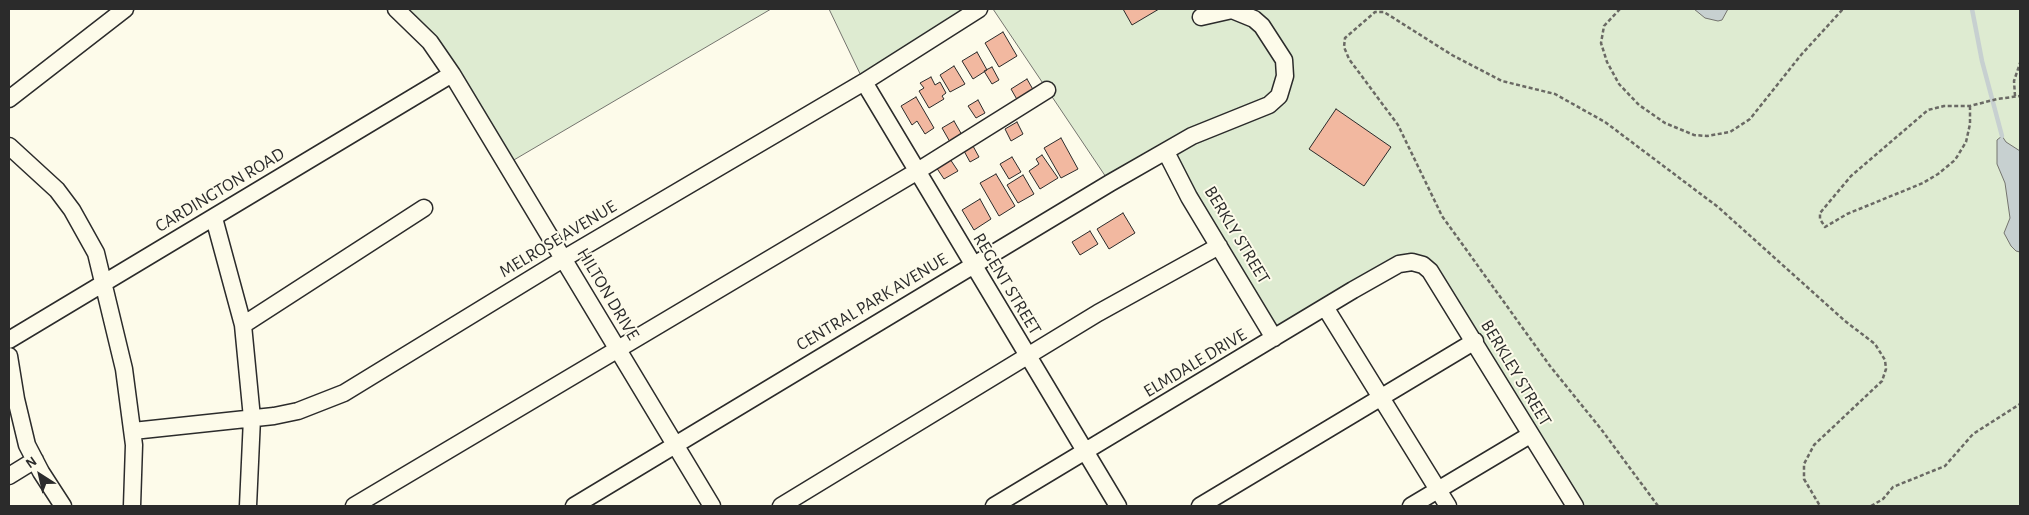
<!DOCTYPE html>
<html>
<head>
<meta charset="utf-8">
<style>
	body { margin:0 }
	#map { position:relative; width:2029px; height:515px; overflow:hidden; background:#fdfbea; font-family:"Alegreya Sans",sans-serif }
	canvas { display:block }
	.frame { position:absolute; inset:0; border:10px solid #2b2b2b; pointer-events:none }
	.north { position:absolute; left:15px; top:450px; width:50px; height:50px; -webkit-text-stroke:4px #fdfbea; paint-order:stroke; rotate:325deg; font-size:14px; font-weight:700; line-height:20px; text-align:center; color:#2b2b2b }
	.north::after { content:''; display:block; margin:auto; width:18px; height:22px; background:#2b2b2b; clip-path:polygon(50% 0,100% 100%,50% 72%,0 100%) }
</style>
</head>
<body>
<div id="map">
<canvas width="2029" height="515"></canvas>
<div class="frame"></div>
<div class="north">N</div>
</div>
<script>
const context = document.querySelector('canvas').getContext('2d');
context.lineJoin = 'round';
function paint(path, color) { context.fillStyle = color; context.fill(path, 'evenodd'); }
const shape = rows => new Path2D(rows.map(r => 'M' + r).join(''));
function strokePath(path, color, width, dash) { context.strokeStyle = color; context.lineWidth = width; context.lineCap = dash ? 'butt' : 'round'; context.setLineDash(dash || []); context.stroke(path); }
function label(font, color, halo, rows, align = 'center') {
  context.font = font + ' "Alegreya Sans",sans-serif'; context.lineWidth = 4; context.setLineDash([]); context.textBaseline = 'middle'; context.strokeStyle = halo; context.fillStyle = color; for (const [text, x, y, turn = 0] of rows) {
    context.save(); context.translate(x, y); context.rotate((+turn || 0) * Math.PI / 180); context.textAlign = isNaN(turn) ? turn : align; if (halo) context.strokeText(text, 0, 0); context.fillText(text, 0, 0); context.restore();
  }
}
const green = shape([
	[396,9,771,9,507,164,396,9],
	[829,9,979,9,864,82,829,9],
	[993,9,2020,9,2020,506,1575,506,1430,271,1412,262,1274,338,1167,153,1110,183,993,9]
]);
const water = shape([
	[1694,9,1728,9,1722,20,1718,21,1705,18,1694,9],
	[2002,136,2006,142,2020,151,2020,252,2016,251,2011,246,2004,233,2010,218,2005,183,1997,164,1997,140,2002,136]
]);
const stream = shape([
	[1972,9,1982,61,2002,136]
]);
const building = shape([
	[1123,9,1159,9,1132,25,1123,9],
	[1003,32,1017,56,999,67,985,43,1003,32],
	[977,52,987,70,973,79,962,61,977,52],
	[954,66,965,84,950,92,940,75,954,66],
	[992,67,999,80,992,84,984,71,992,67],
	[931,77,935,85,940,82,946,93,942,96,944,99,929,108,919,91,924,88,920,83,931,77],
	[1027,79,1035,93,1019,103,1011,89,1027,79],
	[916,97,934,128,925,134,917,121,912,125,901,106,916,97],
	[978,100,985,113,976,118,968,106,978,100],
	[1336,109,1391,147,1364,186,1309,149,1336,109],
	[954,121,962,135,950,142,942,128,954,121],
	[1017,122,1023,134,1011,141,1005,129,1017,122],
	[1061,138,1078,169,1061,178,1044,148,1061,138],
	[973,146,979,157,970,162,964,151,973,146],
	[1042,155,1058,178,1040,189,1029,171,1039,164,1036,159,1042,155],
	[1012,157,1021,172,1009,179,1000,164,1012,157],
	[950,159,958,171,944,179,936,167,950,159],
	[996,174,1015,206,999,216,980,183,996,174],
	[1023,175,1034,194,1018,203,1007,185,1023,175],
	[980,199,991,219,974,230,962,210,980,199],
	[1123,213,1135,233,1109,249,1097,229,1123,213],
	[1090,231,1098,244,1080,255,1072,242,1090,231]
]);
const path = shape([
	[1620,9,1604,26,1601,43,1607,62,1619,84,1639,105,1665,123,1694,135,1707,136,1730,132,1750,119,1801,55,1843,9],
	[2015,96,2014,81,2020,63],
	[1970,106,1970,124,1966,142,1955,160,1938,174,1923,183,1847,214,1825,227,1820,219,1820,213,1851,176,1928,110,1944,106,1970,106,1997,99,2020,96],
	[1658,506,1601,429,1550,366,1442,216,1398,125,1349,59,1344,47,1345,38,1375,12,1384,12,1452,55,1502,81,1555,94,1605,122,1718,207,1845,321,1875,344,1885,360,1886,369,1882,381,1814,445,1804,464,1804,479,1820,506],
	[1871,506,1883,499,1893,487,1945,466,1973,434,2020,404]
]);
const minor = shape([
	[396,9,430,42,452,74,712,506],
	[864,82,1118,506],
	[9,99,125,9],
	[9,146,57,190,72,210,96,253,124,369,134,445,132,506],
	[1166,152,1189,197,1274,338],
	[214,218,243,325,252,418,248,506],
	[1325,307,1448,506],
	[243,325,424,208],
	[9,340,452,74],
	[9,356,16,399,27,445,41,472,63,506],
	[133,431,274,416,298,411,344,393,563,259,864,82,979,9],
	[9,476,35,460],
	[354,506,916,172,1047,90],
	[574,506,1110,183,1192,136,1269,105,1279,96,1285,76,1284,60,1262,26,1254,19,1232,10,1201,17],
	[781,506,1098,313,1219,246],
	[994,506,1353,290,1399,264,1412,262,1423,265,1430,271,1575,506],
	[1200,506,1475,341],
	[1411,506,1530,435]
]);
const streetNames = [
	["CARDINGTON ROAD",220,190,-31],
	["BERKLY STREET",1237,235,59],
	["MELROSE AVENUE",558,239,-31],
	["REGENT STREET",1007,284,59],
	["HILTON DRIVE",608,294,59],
	["CENTRAL PARK AVENUE",872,302,-31],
	["ELMDALE DRIVE",1195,363,-31],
	["BERKLEY STREET",1516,373,59]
];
paint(green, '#deebd1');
strokePath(green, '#74746e', 1);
paint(water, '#c7d0d0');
strokePath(water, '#74746e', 1);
strokePath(stream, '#c7d0d0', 4.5);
paint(building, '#f2b8a0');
strokePath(building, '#2b2b2b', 1);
strokePath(minor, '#2b2b2b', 19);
strokePath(path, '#6a6964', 2.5, [4, 2.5]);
strokePath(minor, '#fdfbea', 16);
label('18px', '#2b2b2b', '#fdfbea', streetNames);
</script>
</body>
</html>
